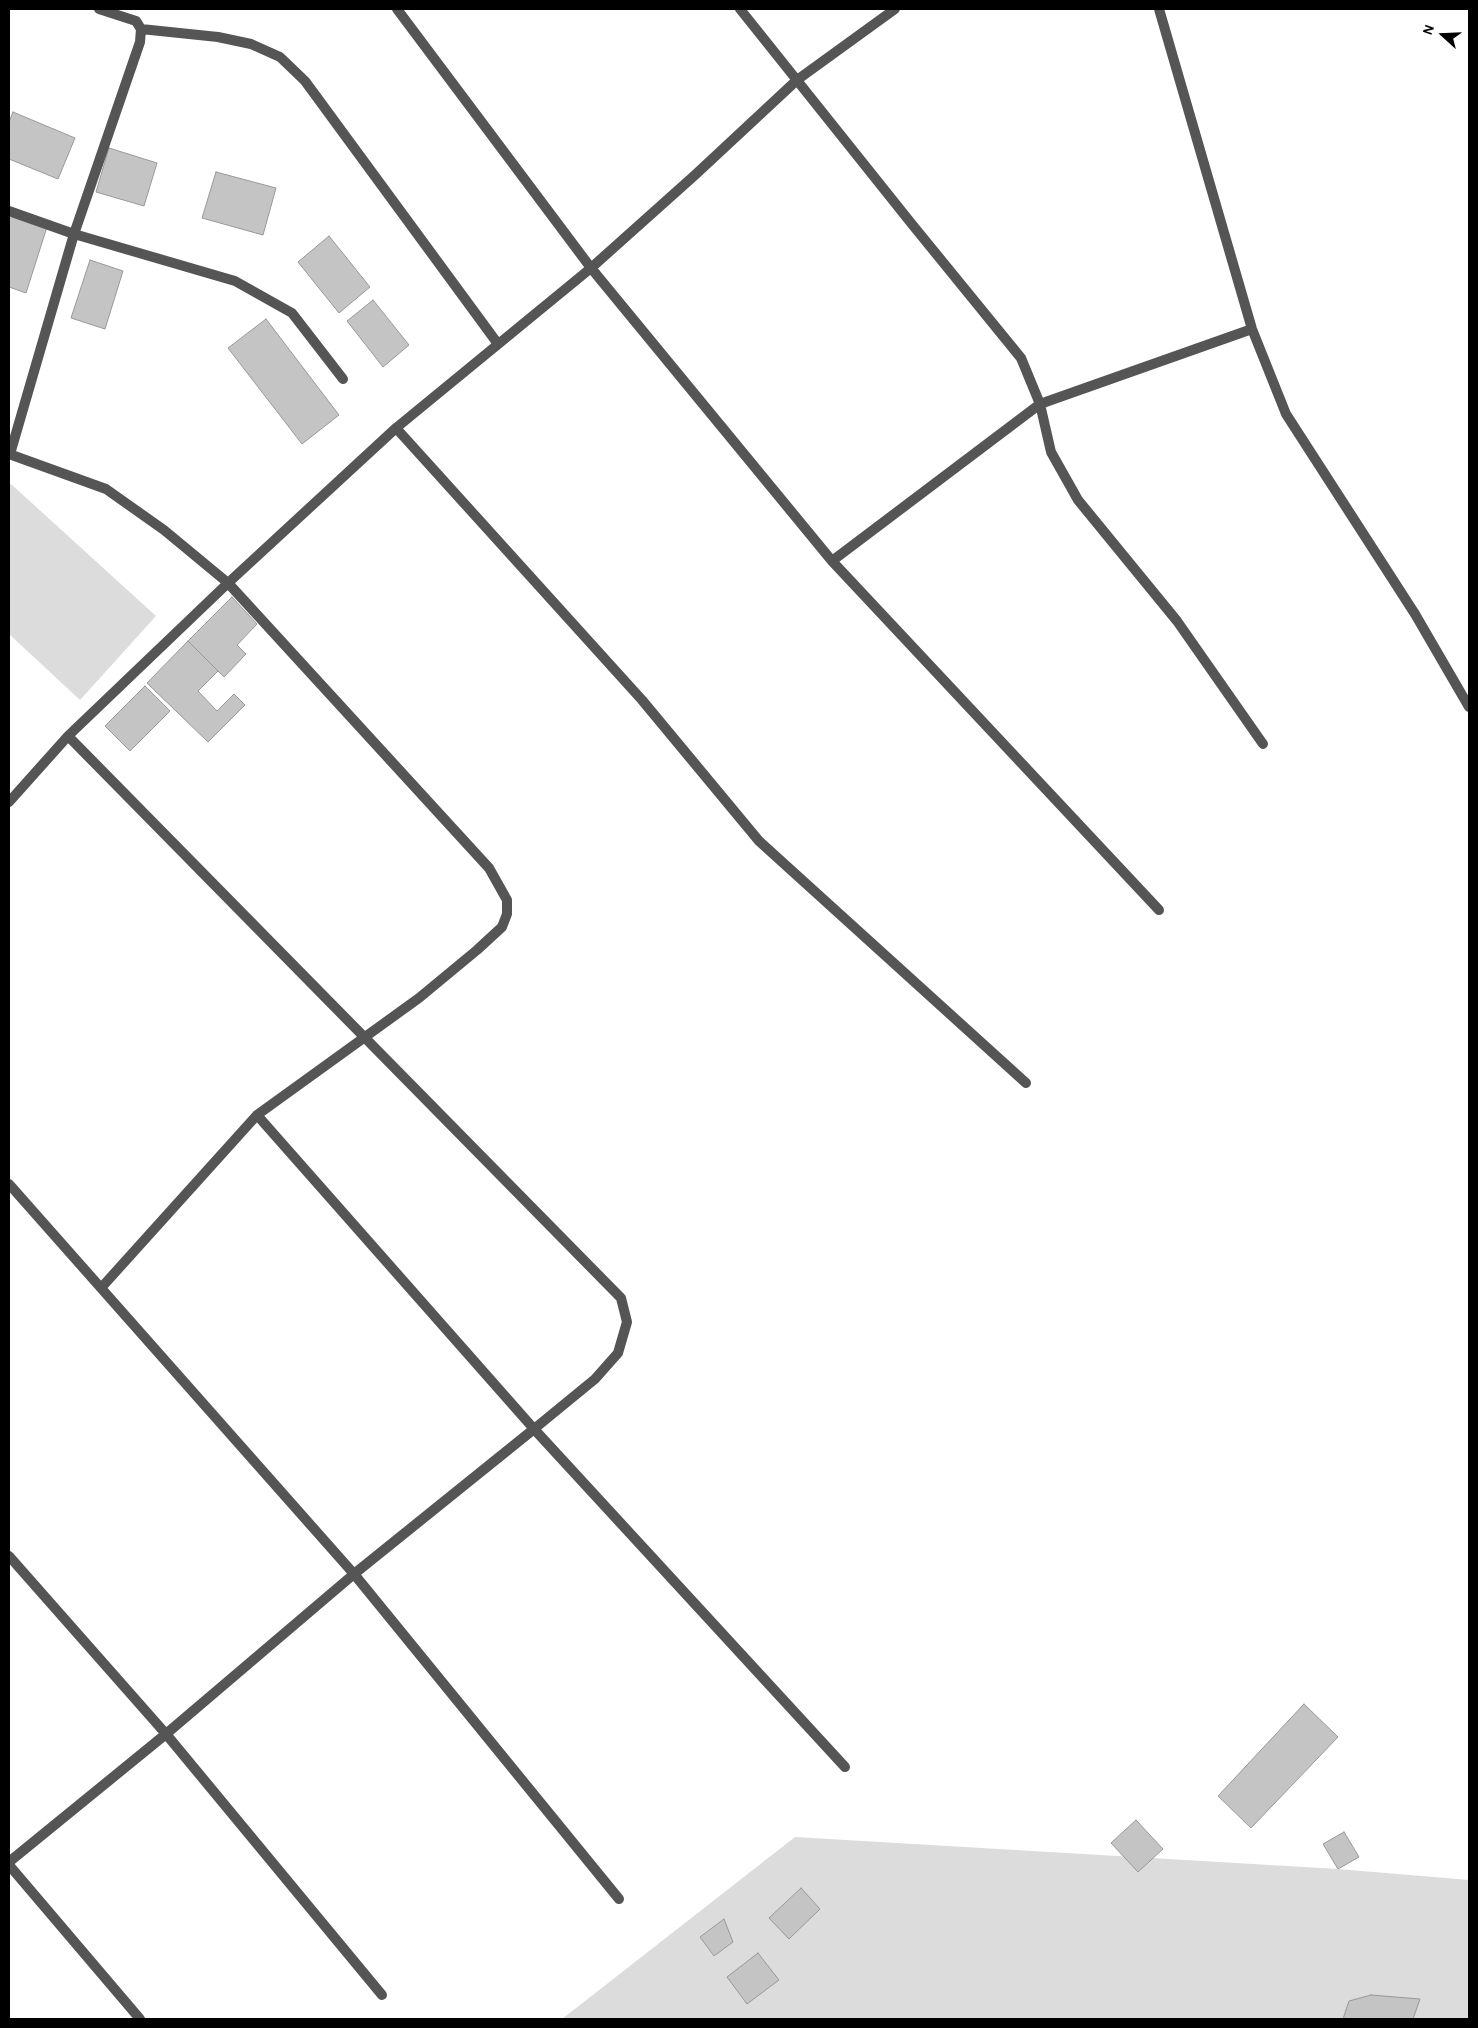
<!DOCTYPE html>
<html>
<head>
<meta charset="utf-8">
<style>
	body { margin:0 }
	#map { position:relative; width:1478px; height:2028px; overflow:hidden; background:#fff; font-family:Karla,sans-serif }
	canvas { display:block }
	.frame { position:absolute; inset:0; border:10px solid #000; pointer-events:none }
	.north { position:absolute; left:1418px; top:10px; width:50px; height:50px; -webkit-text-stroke:4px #fff; paint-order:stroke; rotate:290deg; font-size:14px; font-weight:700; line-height:20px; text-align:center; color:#000 }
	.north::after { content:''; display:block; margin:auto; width:18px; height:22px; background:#000; clip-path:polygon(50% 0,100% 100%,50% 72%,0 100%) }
</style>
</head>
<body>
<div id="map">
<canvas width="1478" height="2028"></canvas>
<div class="frame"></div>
<div class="north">N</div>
</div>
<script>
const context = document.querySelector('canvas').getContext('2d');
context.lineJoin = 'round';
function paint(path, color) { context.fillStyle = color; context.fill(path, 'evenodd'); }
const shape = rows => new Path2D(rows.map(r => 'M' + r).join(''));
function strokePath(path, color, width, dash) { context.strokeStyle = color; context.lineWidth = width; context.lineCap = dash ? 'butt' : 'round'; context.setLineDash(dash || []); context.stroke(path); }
const green = shape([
	[11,484,156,616,80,700,9,634,9,487],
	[795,1837,1338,1869,1469,1880,1469,2019,562,2019]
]);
const building = shape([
	[13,112,75,138,58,179,9,159,9,122,13,112],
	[109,148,157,163,144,206,96,192,109,148],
	[216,172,276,188,263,235,202,218,216,172],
	[9,215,47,227,26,293,9,287,9,215],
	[329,236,370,287,339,313,298,262,329,236],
	[90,260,123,271,105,329,71,318,90,260],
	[373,300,409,345,383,367,347,321,373,300],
	[266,319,339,415,302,444,228,348,266,319],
	[232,597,257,624,237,645,246,654,224,677,188,641,232,597],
	[188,641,218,671,198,691,217,711,234,694,245,705,208,742,147,683,188,641],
	[145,686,170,711,130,751,105,726,145,686],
	[1304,1704,1338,1737,1251,1828,1218,1796,1304,1704],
	[1136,1820,1163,1849,1138,1872,1111,1843,1136,1820],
	[1344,1832,1359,1857,1338,1869,1323,1844,1344,1832],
	[801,1888,820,1909,789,1939,769,1918,801,1888],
	[724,1919,733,1942,714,1956,700,1937,724,1919],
	[758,1953,779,1980,747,2004,727,1977,758,1953],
	[1371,1995,1420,1999,1413,2019,1343,2019,1349,2001,1371,1995]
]);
const minor = shape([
	[397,9,591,268,832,561,1159,910],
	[740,9,911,223,1021,358,1040,404,1051,452,1078,500,1177,621,1263,744],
	[1159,9,1252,329,1286,414,1415,614,1469,707],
	[141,29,218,37,251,44,280,57,305,81,498,344],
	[9,211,74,234,235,281,292,313,343,379],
	[396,428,642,700,759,841,1026,1083],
	[9,454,106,489,164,530,228,583,489,868,507,900,507,914,502,927,477,950,419,998,257,1115,101,1288],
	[10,454,74,234,140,42,141,29,136,21,99,9],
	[832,561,1040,404,1252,329],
	[68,736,621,1298,627,1322,618,1353,595,1379,534,1429,257,1115],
	[9,802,68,736,228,583,396,428,591,268,695,175,797,80,895,9],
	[9,1184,354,1574,619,1899],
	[9,1556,166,1734,382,1995],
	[9,1862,166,1734,354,1574,534,1429,845,1767],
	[9,1865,140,2019]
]);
paint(green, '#dcdcdc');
paint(building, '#c4c4c4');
strokePath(building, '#999', 1);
strokePath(minor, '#555', 10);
</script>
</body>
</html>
